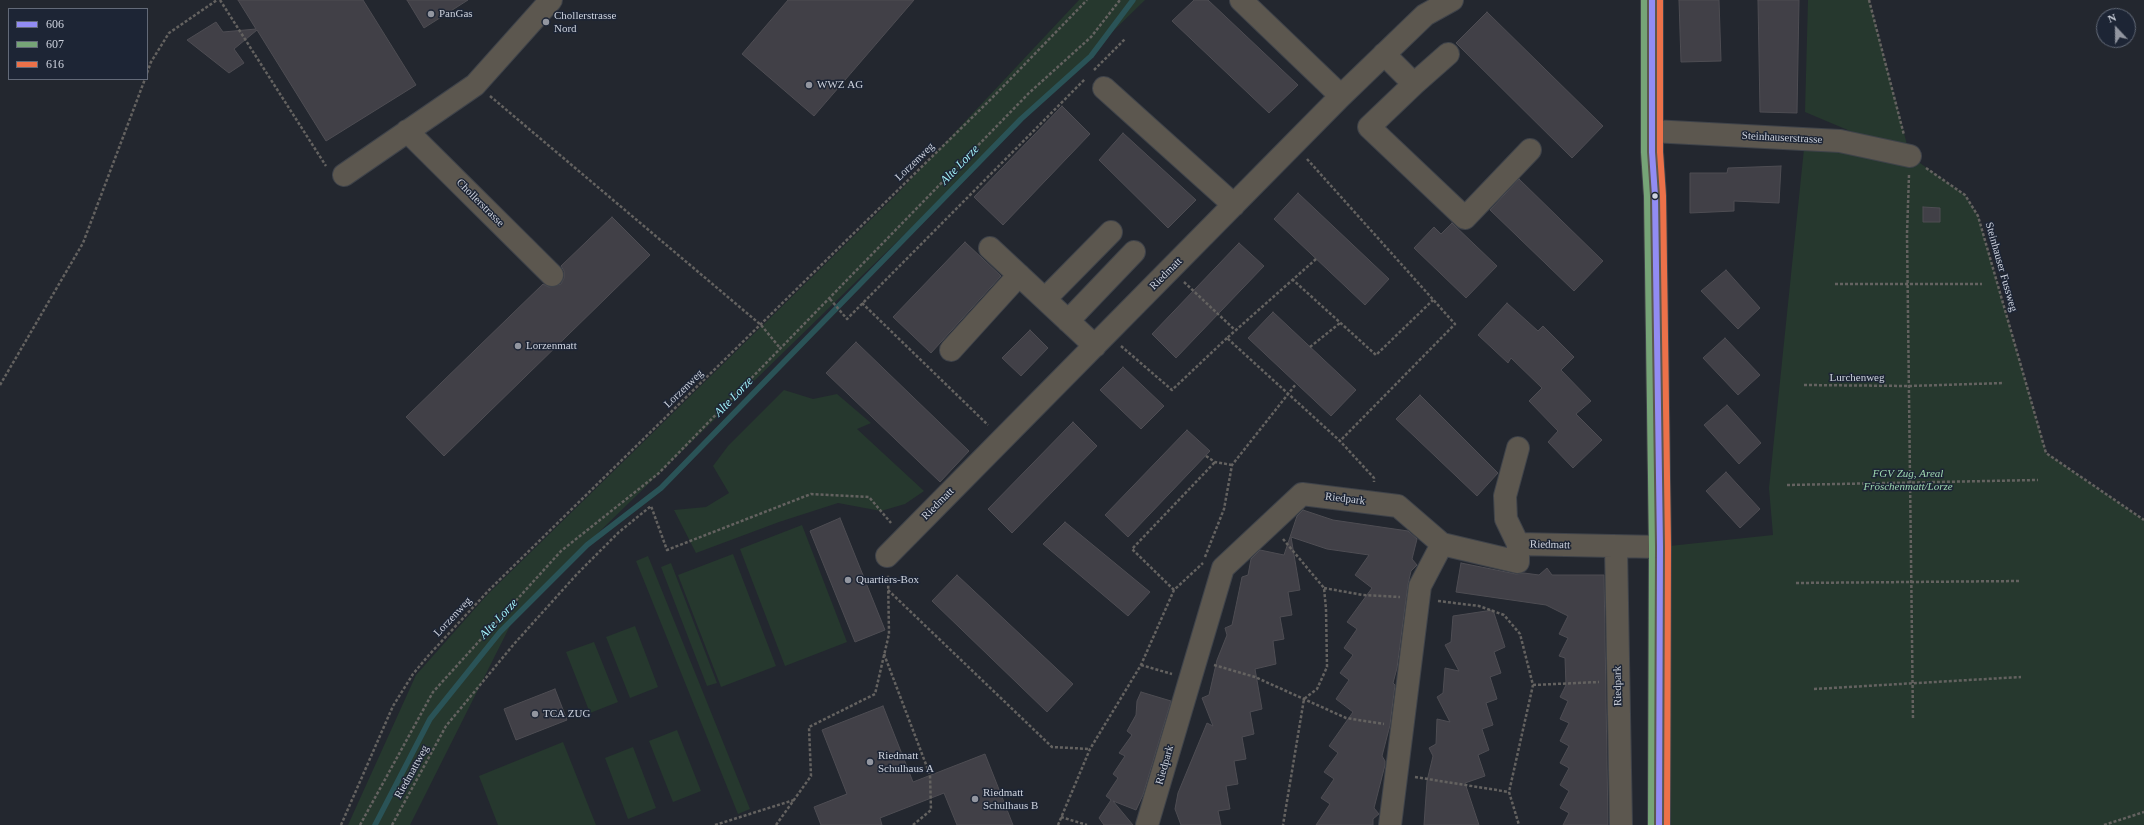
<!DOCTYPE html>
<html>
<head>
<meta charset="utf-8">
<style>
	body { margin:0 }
	#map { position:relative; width:2144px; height:825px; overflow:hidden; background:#23272f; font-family:"Times New Roman",serif }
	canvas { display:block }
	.legend { position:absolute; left:8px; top:8px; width:140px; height:72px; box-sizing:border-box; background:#1d2535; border:1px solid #636a78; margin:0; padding:5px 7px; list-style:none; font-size:12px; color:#cdd2dd }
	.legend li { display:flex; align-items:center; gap:8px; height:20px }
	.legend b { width:20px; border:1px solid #636a78 }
	.north { position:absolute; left:2096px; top:8px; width:40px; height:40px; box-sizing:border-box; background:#1d2535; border:1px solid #636a78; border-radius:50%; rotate:338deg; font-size:11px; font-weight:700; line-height:16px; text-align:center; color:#cdd2dd }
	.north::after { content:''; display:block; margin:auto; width:14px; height:18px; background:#9296a0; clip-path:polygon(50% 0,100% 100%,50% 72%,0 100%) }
</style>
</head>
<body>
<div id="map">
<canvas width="2144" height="825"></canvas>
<ul class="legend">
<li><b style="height:5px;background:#928cf3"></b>606</li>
<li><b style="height:5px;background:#76a477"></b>607</li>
<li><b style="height:5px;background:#ec7149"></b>616</li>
</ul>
<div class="north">N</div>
</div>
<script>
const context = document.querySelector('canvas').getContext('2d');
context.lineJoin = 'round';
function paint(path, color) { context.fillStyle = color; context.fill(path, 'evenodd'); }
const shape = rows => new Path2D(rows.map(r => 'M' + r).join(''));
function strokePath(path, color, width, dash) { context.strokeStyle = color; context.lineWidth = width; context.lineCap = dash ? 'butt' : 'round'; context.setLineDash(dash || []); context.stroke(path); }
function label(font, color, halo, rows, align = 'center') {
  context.font = font + ' "Times New Roman",serif'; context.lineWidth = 3; context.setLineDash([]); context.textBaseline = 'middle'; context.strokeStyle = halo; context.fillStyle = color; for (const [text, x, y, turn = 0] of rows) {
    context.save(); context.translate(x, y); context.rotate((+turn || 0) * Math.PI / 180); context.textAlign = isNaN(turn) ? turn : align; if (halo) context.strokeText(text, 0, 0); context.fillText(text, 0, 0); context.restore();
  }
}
const green = shape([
	[1079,0,1145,0,517,612,410,825,348,825,416,675,488,594,898,193],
	[1808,0,1869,0,1910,156,1965,195,1978,216,2046,453,2144,520,2144,825,1659,825,1660,547,1773,535,1769,488,1805,139,1907,155,1805,112],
	[784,390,813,399,837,394,871,423,857,429,924,491,905,504,881,511,838,503,779,522,696,553,674,510,706,507,729,493,713,466,728,446],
	[802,525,847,642,785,666,740,549],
	[733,554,776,666,721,687,678,575],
	[648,556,750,809,738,814,636,561],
	[671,563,717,683,707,686,661,567],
	[635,626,658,687,630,698,606,637],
	[594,642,618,702,590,713,566,652],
	[677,730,701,791,673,802,649,741],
	[563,742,596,825,498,825,479,776],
	[633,747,656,808,628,819,605,758]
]);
const stream = shape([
	[375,825,430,719,500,632,587,545,661,488,1021,119,1091,56,1133,0]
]);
const building = shape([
	[238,0,363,0,416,85,326,141,257,30,234,49,244,63,229,73,187,40,216,22,223,32,256,29,238,0],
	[407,0,468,0,424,28,407,0],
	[788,0,914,0,814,116,742,54,788,0],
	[1194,0,1208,0,1298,85,1269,113,1172,21,1194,0],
	[1679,0,1719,0,1721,61,1681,62,1679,0],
	[1758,0,1799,0,1797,113,1760,112,1758,0],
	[1487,12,1603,126,1572,158,1456,43,1487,12],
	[1062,106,1090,134,1003,225,974,197,1062,106],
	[1123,133,1196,200,1168,228,1099,160,1123,133],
	[1781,166,1779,203,1734,201,1734,211,1690,213,1690,173,1727,173,1728,168,1781,166],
	[1519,179,1603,261,1574,291,1490,210,1519,179],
	[1298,193,1389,279,1365,305,1274,219,1298,193],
	[1923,207,1940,208,1940,222,1923,222,1923,207],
	[612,217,650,255,444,456,406,417,543,284,549,287,561,284,564,278,564,271,561,266,612,217],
	[1452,223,1497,266,1466,298,1414,248,1434,227,1441,234,1452,223],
	[965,242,1001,276,931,353,893,317,965,242],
	[1239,243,1264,266,1176,358,1152,334,1239,243],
	[1726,270,1760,308,1738,329,1701,291,1726,270],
	[1507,303,1538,331,1543,326,1574,357,1561,370,1591,401,1576,414,1602,440,1573,468,1548,442,1558,431,1529,401,1542,388,1511,358,1508,363,1478,335,1507,303],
	[1273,312,1356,390,1331,416,1248,338,1273,312],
	[1030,330,1048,348,1021,376,1002,358,1030,330],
	[1725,338,1760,375,1738,395,1703,358,1725,338],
	[856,342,969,451,940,482,826,373,856,342],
	[1123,367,1164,406,1141,429,1100,390,1123,367],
	[1420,395,1498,473,1477,496,1396,419,1420,395],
	[1727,405,1761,443,1739,464,1704,425,1727,405],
	[1073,422,1097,446,1012,533,988,509,1073,422],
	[1187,430,1210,451,1128,537,1105,515,1187,430],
	[1726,472,1760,509,1740,528,1706,491,1726,472],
	[1303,510,1333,520,1408,531,1417,539,1412,559,1417,565,1411,571,1408,584,1397,668,1393,683,1395,685,1390,725,1382,756,1385,761,1385,765,1374,808,1379,814,1373,819,1373,825,1316,825,1330,804,1321,798,1334,779,1324,772,1338,753,1329,746,1353,712,1336,699,1349,680,1340,673,1353,655,1344,648,1357,629,1347,622,1372,588,1355,575,1369,555,1327,549,1291,537,1300,590,1288,592,1292,615,1280,617,1284,639,1273,641,1276,664,1255,669,1262,709,1250,712,1254,734,1242,737,1246,759,1234,761,1238,784,1226,786,1230,809,1218,811,1221,825,1181,825,1175,809,1178,793,1207,723,1213,726,1202,698,1209,695,1217,660,1227,635,1225,628,1232,625,1242,577,1248,575,1251,559,1260,550,1284,555,1297,516,1303,510],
	[840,518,885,630,855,642,810,531,840,518],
	[1065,522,1150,592,1128,616,1043,544,1065,522],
	[1461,563,1516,574,1524,573,1539,575,1547,568,1552,575,1604,575,1608,825,1563,825,1569,813,1560,808,1569,791,1560,785,1569,768,1560,763,1569,746,1560,741,1569,723,1560,719,1568,701,1560,697,1566,685,1565,658,1559,656,1568,638,1559,634,1568,616,1546,605,1456,592,1461,563],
	[957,575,1073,684,1047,712,932,601,957,575],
	[1493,610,1505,647,1494,652,1501,673,1490,677,1497,699,1486,703,1493,725,1482,729,1489,750,1478,755,1485,776,1465,783,1479,825,1424,825,1427,781,1433,756,1429,748,1436,744,1437,719,1450,722,1437,697,1443,693,1445,668,1459,671,1445,645,1451,642,1453,616,1493,610],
	[555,689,567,720,516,740,504,709,555,689],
	[1141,692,1171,701,1143,795,1136,810,1113,801,1133,825,1104,825,1099,818,1111,800,1106,796,1118,778,1113,774,1125,756,1119,753,1132,735,1127,731,1136,715,1137,701,1141,692],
	[883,706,913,782,985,754,1013,825,957,825,944,793,880,818,882,825,821,825,814,807,847,794,822,730,883,706]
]);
const path = shape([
	[220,0,326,166],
	[1869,0,1904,135],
	[1094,70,1125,39],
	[147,73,151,62,169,33,217,0],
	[490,96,761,325,780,348],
	[1307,159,1455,324,1340,441],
	[1926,168,1965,195,1978,216,2046,453,2144,520],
	[1909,175,1907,234,1913,720],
	[1316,259,1227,338,1340,441,1374,478,1374,482],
	[1292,279,1376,355,1433,300],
	[1184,282,1235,330],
	[1835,284,1982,284],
	[830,299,847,319,1085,79],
	[862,303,988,425],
	[1121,346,1172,390,1227,338],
	[1310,347,1340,323],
	[0,385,83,243,145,79],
	[1804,385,1910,386,2004,383],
	[1206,456,1215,462,1232,465],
	[1787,485,2038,480],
	[1283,539,1324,588,1326,609,1327,667,1317,689,1304,699,1283,825],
	[1205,557,1224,509,1232,465,1296,384],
	[1796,583,2020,581],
	[1324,588,1363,595,1400,597],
	[888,590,1052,747,1090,749],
	[1174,590,1132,549,1215,462],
	[1438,601,1479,606,1504,615,1520,634,1533,685,1509,792,1519,825],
	[884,654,930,775,931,810,913,825],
	[1141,665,1172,674],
	[1214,665,1255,677,1346,718,1384,724],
	[1533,685,1599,682],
	[1814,689,2021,677],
	[1415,777,1509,792],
	[1061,817,1087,825],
	[341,825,393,706,413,674,428,656,489,590,991,99,1087,0],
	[360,825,433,692,561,551,659,473,1029,93,1091,37,1120,0],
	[392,825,446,726,514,644,577,574,619,532,651,506,667,550,811,494,869,497,891,523],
	[715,825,794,800],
	[776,825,811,776,809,727,875,694,889,634,888,575],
	[1058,825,1090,749,1141,665,1174,590,1203,563],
	[2104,825,2144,812]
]);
const minor = shape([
	[1241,0,1341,96],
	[1652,0,1652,152,1655,196,1660,547,1659,825],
	[1384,54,1414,84,1369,127,1465,218,1530,150],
	[1414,84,1448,54],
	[1104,88,1234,205],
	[407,131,552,275],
	[1652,131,1840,141,1910,156],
	[344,175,475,85,551,0],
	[990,248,1095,346],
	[1045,299,1111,232],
	[1068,321,1134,252],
	[951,350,1019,275],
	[1518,448,1505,496,1506,519,1518,544,1660,547],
	[1616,547,1621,825],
	[887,556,1341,96,1425,15,1452,0],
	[1147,825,1223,568,1302,494,1398,506,1442,544,1518,562,1518,544],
	[1390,825,1420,586,1442,544]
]);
const bus1 = shape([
	[1652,0,1652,152,1655,196,1660,547,1659,825]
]);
const bus2 = shape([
	[1644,0,1644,152,1647,196,1652,547,1651,825]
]);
const bus3 = shape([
	[1660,0,1660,152,1663,196,1668,547,1667,825]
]);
const markers = [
	[431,14,4,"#9296a0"],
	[546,22,4,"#9296a0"],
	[809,85,4,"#9296a0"],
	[1655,196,3.5,"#cdd2dd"],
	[518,346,4,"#9296a0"],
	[848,580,4,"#9296a0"],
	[535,714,4,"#9296a0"],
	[870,762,4,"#9296a0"],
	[975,799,4,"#9296a0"]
];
const poiNames = [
	["PanGas",439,14],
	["Chollerstrasse",554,16],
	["Nord",554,29],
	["WWZ AG",817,85],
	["Lorzenmatt",526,346],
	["Quartiers-Box",856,580],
	["TCA ZUG",543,714],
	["Riedmatt",878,756],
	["Schulhaus A",878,769],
	["Riedmatt",983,793],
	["Schulhaus B",983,806]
];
const streetNames = [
	["Steinhauserstrasse",1782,138,3],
	["Lorzenweg",915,162,-44],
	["Chollerstrasse",480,203,45],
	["Steinhauser Fussweg",2001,267,74],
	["Riedmatt",1166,274,-45],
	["Lurchenweg",1857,378],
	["Lorzenweg",684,389,-44],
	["Riedpark",1345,499,7],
	["Riedmatt",938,504,-45],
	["Riedmatt",1550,545,1],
	["Lorzenweg",453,617,-47],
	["Riedpark",1618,686,-91],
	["Riedpark",1165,765,-74],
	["Riedmattweg",412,772,-61]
];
const parkNames = [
	["FGV Zug, Areal",1908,474],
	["Fröschenmatt/Lorze",1908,487]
];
const waterNames = [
	["Alte Lorze",960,165,-46],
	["Alte Lorze",734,397,-46],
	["Alte Lorze",499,619,-47]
];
paint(green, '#26382e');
strokePath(stream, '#2a5357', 5.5);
paint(building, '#414047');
strokePath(building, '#4e4d53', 1);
strokePath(minor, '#3f434a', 24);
strokePath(path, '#646260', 2.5, [3, 2]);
strokePath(minor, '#5c574f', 22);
strokePath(bus1, '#928cf3', 6);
strokePath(bus2, '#76a477', 6);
strokePath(bus3, '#ec7149', 6);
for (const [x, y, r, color] of markers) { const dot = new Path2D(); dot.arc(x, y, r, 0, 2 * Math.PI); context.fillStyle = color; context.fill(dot); strokePath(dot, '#1d2535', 1.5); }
label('11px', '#cdd2dd', '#1d2535', poiNames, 'left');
label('11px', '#cdd2dd', '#1d2535', streetNames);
label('italic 11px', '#9dd6b0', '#1d2535', parkNames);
label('italic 12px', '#a3f4fb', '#1d2535', waterNames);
</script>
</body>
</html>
